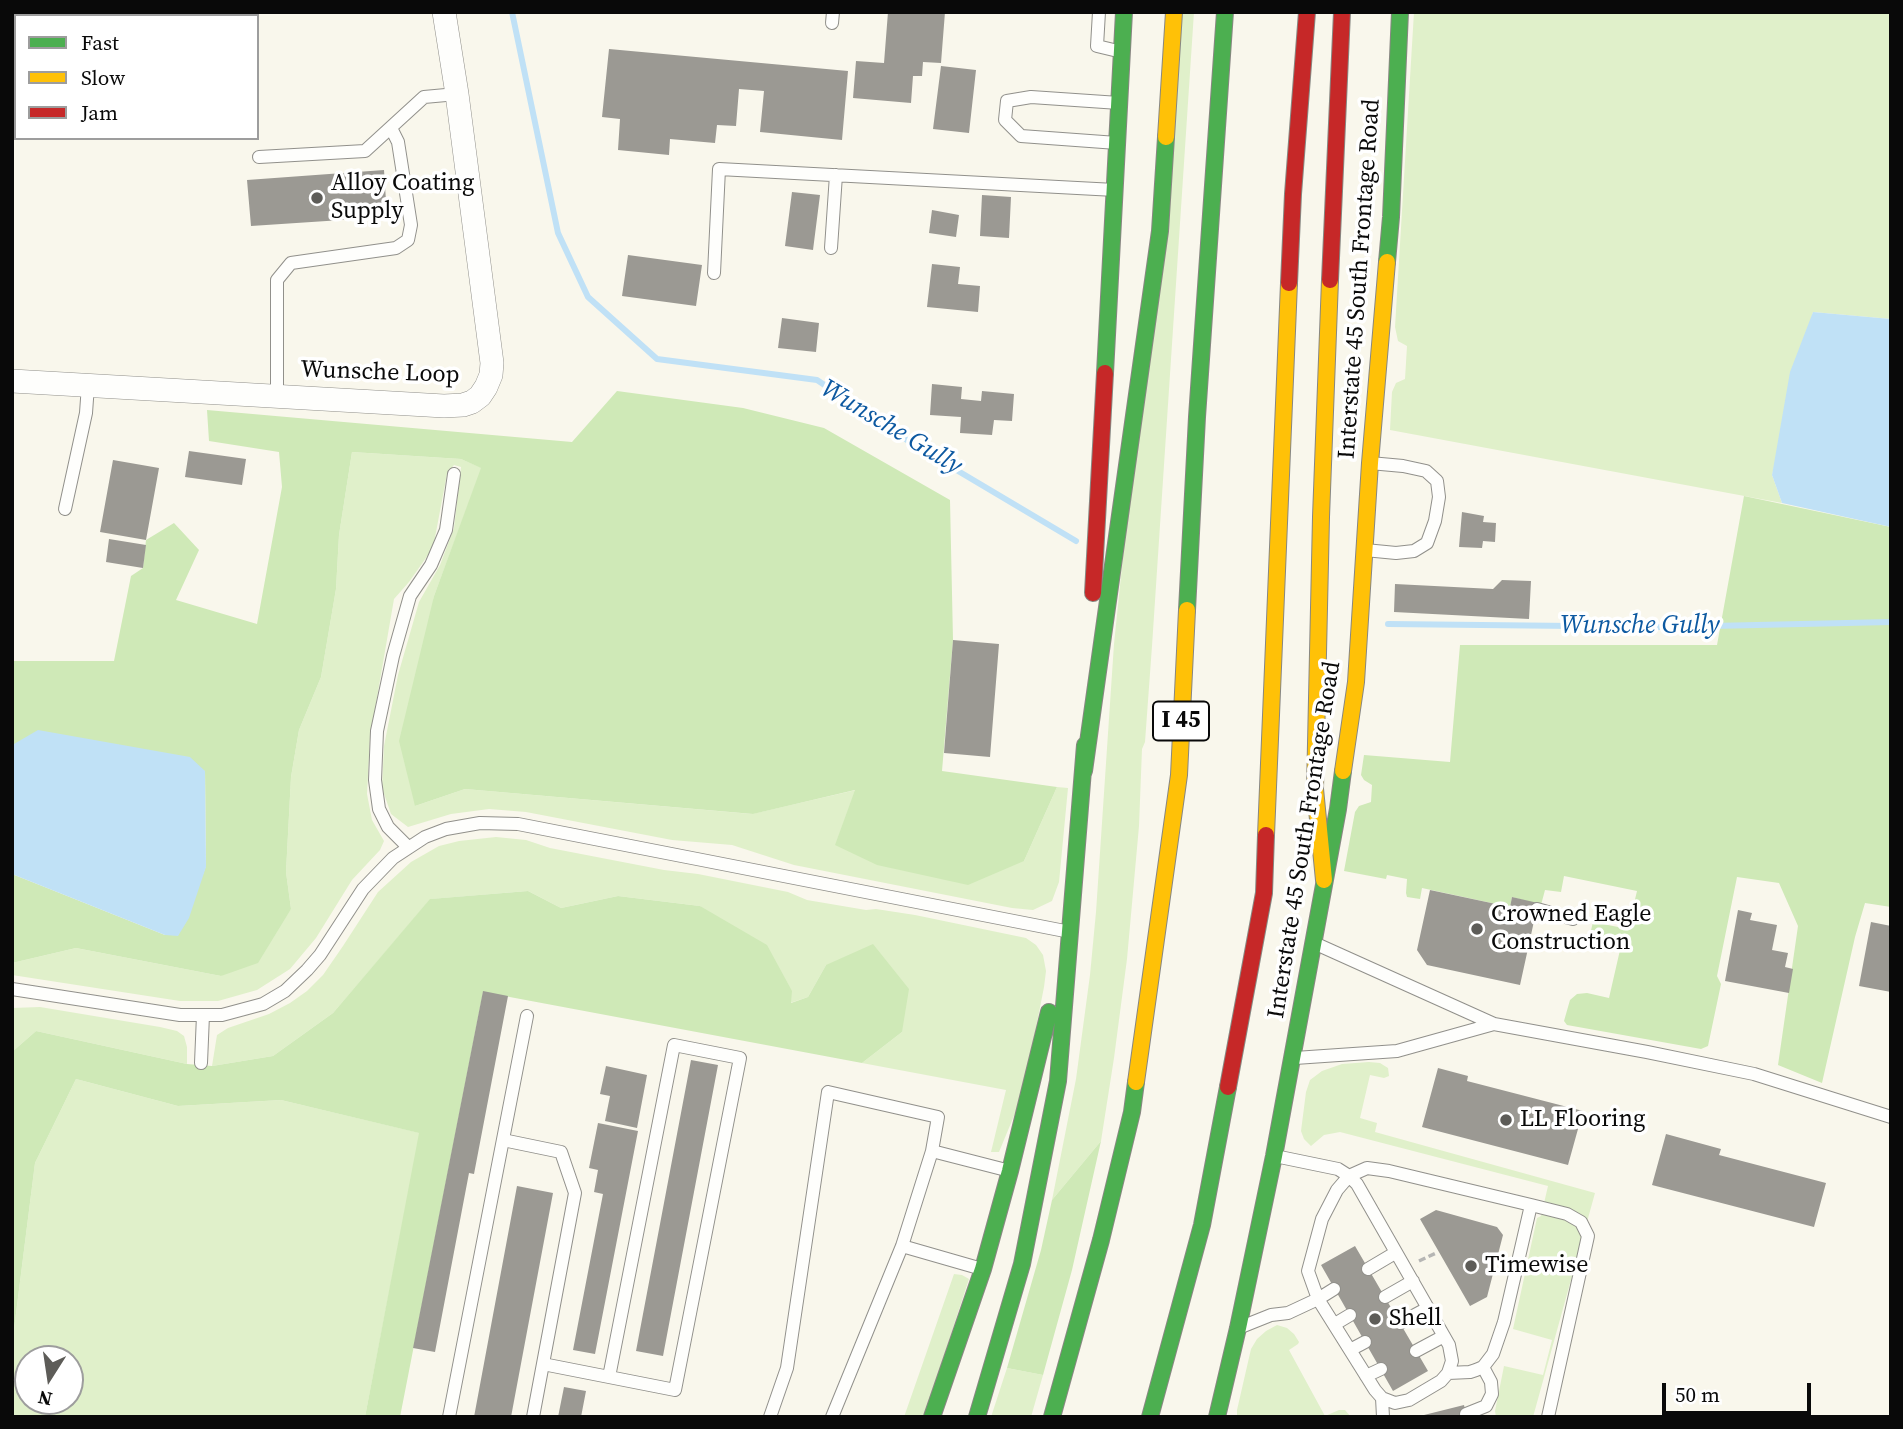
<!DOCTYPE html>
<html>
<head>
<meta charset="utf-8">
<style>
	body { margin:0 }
	#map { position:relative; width:1903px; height:1429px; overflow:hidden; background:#f9f7ec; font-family:"Source Serif 4",serif }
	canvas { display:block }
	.frame { position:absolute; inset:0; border:14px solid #090909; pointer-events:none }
	.legend { position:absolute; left:14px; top:14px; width:245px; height:126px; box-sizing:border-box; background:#fff; border:2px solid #9d9d9d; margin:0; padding:9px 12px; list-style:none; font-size:21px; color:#090909 }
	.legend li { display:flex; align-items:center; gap:14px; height:35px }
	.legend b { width:35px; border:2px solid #9d9d9d }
	.north { position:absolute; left:14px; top:1345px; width:70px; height:70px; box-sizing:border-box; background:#fff; border:2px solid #9d9d9d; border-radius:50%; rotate:192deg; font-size:19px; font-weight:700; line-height:28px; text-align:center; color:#090909 }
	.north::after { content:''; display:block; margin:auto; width:24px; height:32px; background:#5d5c58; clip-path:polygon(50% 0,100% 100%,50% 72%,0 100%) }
	.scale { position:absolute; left:1662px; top:1383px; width:149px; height:32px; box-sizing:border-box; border:4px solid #090909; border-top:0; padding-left:9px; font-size:21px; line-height:24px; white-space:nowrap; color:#090909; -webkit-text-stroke:5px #fff; paint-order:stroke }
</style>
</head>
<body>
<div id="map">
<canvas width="1903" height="1429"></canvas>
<div class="frame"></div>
<ul class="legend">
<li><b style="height:9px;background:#4caf50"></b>Fast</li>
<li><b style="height:9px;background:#ffc107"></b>Slow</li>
<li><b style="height:9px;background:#c62828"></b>Jam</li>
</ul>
<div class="north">N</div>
<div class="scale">50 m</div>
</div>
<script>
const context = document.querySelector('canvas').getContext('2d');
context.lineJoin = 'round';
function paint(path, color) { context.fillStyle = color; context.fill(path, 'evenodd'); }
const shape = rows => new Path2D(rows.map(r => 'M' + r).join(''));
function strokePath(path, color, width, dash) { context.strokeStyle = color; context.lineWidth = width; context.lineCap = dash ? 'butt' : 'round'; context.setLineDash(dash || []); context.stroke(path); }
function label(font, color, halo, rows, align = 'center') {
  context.font = font + ' "Source Serif 4",serif'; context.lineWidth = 7; context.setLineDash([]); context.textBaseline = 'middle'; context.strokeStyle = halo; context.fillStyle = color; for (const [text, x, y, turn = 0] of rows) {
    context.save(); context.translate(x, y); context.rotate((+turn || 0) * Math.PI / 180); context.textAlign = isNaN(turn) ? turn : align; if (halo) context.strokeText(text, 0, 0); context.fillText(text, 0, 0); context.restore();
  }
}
const green = shape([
	[1179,12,1194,12,1152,646,1145,742,1142,749,1139,826,1127,959,1114,1058,1101,1141,1052,1200,1076,1079,1090,975,1096,912,1114,644],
	[1414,12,1891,12,1891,319,1813,312,1772,475,1782,503,1390,430,1392,392,1396,383,1405,379,1407,346,1398,341,1395,327],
	[352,452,461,459,482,468,434,596,415,806,465,789,752,814,856,790,1024,861,1057,787,1068,788,1059,882,1052,901,1033,910,1012,908,794,865,732,845,672,840,526,812,489,809,451,814,408,827,391,814,382,788,384,746,398,675,419,602,440,565,454,528,461,467,454,465,447,474,433,548,409,582,394,599,370,738,367,794,372,820,384,841,380,850,352,880,316,938,290,969,257,990,218,1001,180,1001,12,975,12,963,76,948,221,976,291,909,286,872,291,777,299,730,321,677,336,589,339,535],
	[496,837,526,840,550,848,664,870,698,874,788,892,807,900,866,910,876,909,915,915,1026,938,1036,945,1043,955,1046,971,1044,987,1023,1094,999,1152,991,1152,1006,1090,862,1063,902,1032,826,965,808,997,790,1003,700,906,618,896,561,908,528,891,431,899,333,1013,273,1056,212,1066,217,1035,228,1028,269,1014,290,1003,307,991,323,975,343,946,378,892,411,862,439,846,459,841],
	[40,1007,160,1027,177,1031,184,1036,187,1047,187,1064,36,1031,12,1052,12,1008],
	[1369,1062,1380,1063,1388,1068,1389,1076,1384,1078,1370,1075,1360,1118,1377,1123,1375,1132,1595,1193,1533,1417,1496,1417,1495,1411,1504,1366,1543,1375,1552,1340,1513,1329,1537,1218,1541,1216,1548,1186,1340,1132,1324,1135,1311,1146,1304,1139,1301,1131,1306,1092,1310,1080,1322,1071,1342,1064],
	[76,1079,178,1106,281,1100,420,1133,365,1417,12,1417,12,1345,35,1163],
	[28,1359,70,1359,70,1401,28,1401],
	[954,1274,962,1275,969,1279,924,1417,904,1417],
	[1277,1325,1287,1328,1294,1334,1299,1342,1298,1344,1289,1350,1325,1416,1339,1410,1345,1410,1351,1417,1237,1417,1237,1410,1251,1349,1257,1339,1266,1331],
	[1007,1368,1043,1375,1031,1417,991,1417]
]);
const forest = shape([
	[617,391,743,408,824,428,950,500,953,640,942,771,1057,787,1024,861,968,885,877,865,835,845,855,790,753,814,465,789,415,806,399,741,434,596,481,468,461,459,352,452,339,535,336,589,321,677,299,730,291,777,286,872,291,909,258,963,221,976,76,948,12,963,12,874,165,935,178,935,206,866,205,771,14,744,12,748,12,661,114,661,131,576,143,568,146,540,174,523,199,550,176,600,257,624,282,487,279,452,209,441,207,410,572,442],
	[1744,496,1891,527,1891,907,1865,903,1855,937,1822,1083,1778,1065,1798,926,1779,883,1737,877,1717,976,1721,984,1708,1046,1701,1049,1567,1025,1564,1021,1570,1000,1577,994,1587,993,1609,998,1620,950,1588,943,1593,922,1628,929,1637,891,1564,876,1561,892,1545,890,1541,905,1512,897,1510,907,1422,888,1420,899,1407,897,1406,893,1407,879,1387,875,1386,879,1344,871,1355,812,1359,806,1371,802,1372,785,1364,780,1361,775,1364,755,1450,762,1460,645,1717,645],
	[528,891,561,908,618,896,700,906,767,945,792,991,791,1003,808,997,826,965,873,944,909,989,902,1032,862,1063,483,992,400,1417,365,1417,419,1133,281,1100,178,1106,76,1079,35,1163,12,1345,12,1052,36,1031,187,1064,212,1066,273,1056,333,1013,430,899],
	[1101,1141,1072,1270,1043,1375,1007,1368,1041,1250,1052,1200]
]);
const water = shape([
	[1813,312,1891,319,1891,527,1782,503,1772,475,1790,372],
	[38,730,190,757,205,771,206,867,189,918,178,936,165,935,12,874,12,748,14,744]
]);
const stream = shape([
	[512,12,558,233,588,297,657,359,817,380,916,446,1076,541],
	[1388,624,1667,627,1891,622]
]);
const building = shape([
	[888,12,945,12,941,63,923,62,922,76,913,76,911,103,853,98,856,61,884,63],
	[609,49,848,71,842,140,760,132,764,91,739,89,736,126,717,125,715,143,670,139,669,155,618,150,620,119,602,117],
	[941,66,976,70,969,133,933,129],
	[384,170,387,217,251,226,247,180],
	[792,192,820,195,813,250,785,246],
	[982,195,1011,197,1009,238,980,236],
	[932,210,959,215,956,237,929,233],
	[628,255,702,265,696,306,622,296],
	[932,264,960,267,958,284,980,286,978,312,927,307],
	[782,318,819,323,816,352,778,348],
	[932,384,962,387,961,399,981,401,982,391,1014,394,1012,421,994,420,992,435,960,433,961,417,930,415],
	[189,451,246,459,242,485,185,477],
	[113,460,159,468,146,540,100,532],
	[1462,512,1484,516,1483,522,1496,523,1495,542,1483,541,1482,548,1459,547],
	[109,539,146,545,143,568,106,562],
	[1502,580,1531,581,1529,619,1394,612,1395,584,1493,589],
	[953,640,999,644,990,757,944,753],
	[1430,890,1510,907,1512,897,1538,903,1520,985,1427,965,1417,950],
	[1738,910,1752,913,1750,920,1777,925,1772,950,1788,953,1785,967,1793,969,1789,993,1725,981],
	[1871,922,1891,926,1891,992,1859,986],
	[483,991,508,996,474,1174,469,1173,435,1352,413,1348],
	[691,1060,718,1065,663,1356,636,1351],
	[606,1066,647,1075,637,1128,605,1121,610,1096,600,1094],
	[1438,1068,1468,1076,1467,1081,1583,1111,1568,1165,1422,1127],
	[598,1123,638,1131,595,1354,573,1350,603,1194,594,1192,598,1170,589,1168],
	[1666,1134,1721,1149,1719,1155,1826,1183,1814,1227,1652,1185],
	[517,1186,553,1193,511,1417,474,1417],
	[1436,1210,1497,1227,1503,1235,1487,1297,1470,1306,1420,1219],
	[1355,1246,1428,1371,1393,1391,1321,1265],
	[564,1387,586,1391,581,1417,558,1417],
	[1464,1405,1467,1417,1421,1417,1420,1416]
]);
const path = shape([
	[1419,1261,1436,1253]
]);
const lane = shape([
	[1099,12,1097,46,1122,52],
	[832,23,833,12],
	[1117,143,1021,136,1005,120,1007,101,1031,97,1119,103],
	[259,157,365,151,424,97,457,94],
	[831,248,836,175],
	[714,273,719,169,1115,190],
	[277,396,277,280,291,263,396,248,408,240,411,225,398,142,391,128],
	[65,509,86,413,88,385],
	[1365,550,1396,553,1414,551,1427,543,1435,521,1439,497,1437,481,1426,471,1403,466,1370,463],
	[408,847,388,827,379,809,375,780,377,731,393,656,410,596,431,565,446,530,454,474],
	[1537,909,1573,919],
	[1314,943,1494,1024,1647,1052,1754,1074,1891,1117],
	[12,989,180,1015,222,1015,263,1004,285,991,307,970,320,955,363,889,393,858,425,837,446,829,480,823,518,824,1070,932],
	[1295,1058,1397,1051,1494,1024],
	[201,1063,203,1015],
	[503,1140,561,1152,575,1193,533,1417],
	[932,1151,1010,1171],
	[1531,1205,1567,1214,1581,1222,1588,1236,1548,1417],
	[902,1246,982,1269],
	[1368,1269,1395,1253],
	[1334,1289,1318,1299,1308,1271,1322,1219,1337,1190,1349,1176,1367,1168,1389,1171,1531,1205,1504,1322,1493,1354,1483,1367,1476,1370,1470,1372,1448,1373],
	[1385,1297,1413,1281],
	[1400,1323,1428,1308],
	[1335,1324,1350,1315],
	[1241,1327,1271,1315,1288,1313,1318,1299,1375,1390,1382,1398,1395,1403,1409,1400,1441,1381,1448,1373,1452,1361,1449,1345,1357,1184,1349,1176,1338,1169,1275,1156],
	[1350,1350,1365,1342],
	[1416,1351,1444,1336],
	[543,1364,675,1390,740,1058,674,1045,609,1377],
	[1366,1376,1381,1369],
	[1382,1398,1383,1417],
	[1466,1414,1486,1406,1492,1394,1491,1382,1483,1367],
	[449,1417,527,1016],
	[770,1417,787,1368,828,1092,938,1117,932,1151,902,1246,832,1417]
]);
const street = shape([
	[12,381,444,406,463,405,472,402,480,396,486,387,491,375,492,363,457,94,444,12]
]);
const fast = shape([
	[1387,262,1391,217,1400,12],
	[1105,373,1124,12],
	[1187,610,1197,417,1225,12],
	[1084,771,1160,231,1166,137],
	[932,1417,983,1269,1010,1171,1049,1012],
	[977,1417,1022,1264,1058,1081,1085,745],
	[1052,1417,1101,1240,1132,1112,1136,1082],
	[1150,1417,1202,1225,1228,1087],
	[1217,1417,1238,1328,1274,1156,1338,809,1343,771]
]);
const slow = shape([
	[1166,137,1174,12],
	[1343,771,1356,682,1370,463,1387,262],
	[1266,835,1289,283],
	[1324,880,1315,789,1321,517,1330,280],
	[1136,1082,1179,775,1187,610]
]);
const jam = shape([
	[1330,280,1342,12],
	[1289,283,1293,194,1307,12],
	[1093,593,1105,373],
	[1228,1087,1264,893,1266,835]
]);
const markers = [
	[317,198,7,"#5d5c58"],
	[1477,929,7,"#5d5c58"],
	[1506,1120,7,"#5d5c58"],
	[1471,1266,7,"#5d5c58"],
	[1375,1319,7,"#5d5c58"]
];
const shields = [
	[1181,721,56]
];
const shieldNames = [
	["I 45",1181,721]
];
const poiNames = [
	["Alloy Coating",331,184],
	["Supply",331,212],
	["Crowned Eagle",1491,915],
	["Construction",1491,943],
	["LL Flooring",1520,1120],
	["Timewise",1485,1266],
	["Shell",1389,1319]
];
const streetNames = [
	["Interstate 45 South Frontage Road",1360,279,-86],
	["Wunsche Loop",380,373,2],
	["Interstate 45 South Frontage Road",1305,840,-81]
];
const waterNames = [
	["Wunsche Gully",891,428,31],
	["Wunsche Gully",1640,626]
];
paint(green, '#e0f0ca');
paint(forest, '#cfe9b7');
paint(water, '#c0e1f6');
strokePath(stream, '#c0e1f6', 6);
paint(building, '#9b9993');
strokePath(lane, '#91908b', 14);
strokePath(street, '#91908b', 24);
strokePath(fast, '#888782', 18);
strokePath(slow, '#888782', 18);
strokePath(jam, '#888782', 18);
strokePath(path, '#b6b6b4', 3.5, [7, 3.5]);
strokePath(lane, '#fefefc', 12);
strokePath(street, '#fefefc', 23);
strokePath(fast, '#4caf50', 16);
strokePath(slow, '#ffc107', 16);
strokePath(jam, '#c62828', 16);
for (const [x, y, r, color] of markers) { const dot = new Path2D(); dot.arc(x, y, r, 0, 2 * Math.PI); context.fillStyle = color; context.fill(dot); strokePath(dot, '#fff', 2.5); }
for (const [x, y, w] of shields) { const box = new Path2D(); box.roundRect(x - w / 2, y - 19.5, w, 39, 5); context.fillStyle = '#fff'; context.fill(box); strokePath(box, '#090909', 2); }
label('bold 23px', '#090909', null, shieldNames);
label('24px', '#090909', '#fff', poiNames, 'left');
label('24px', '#090909', '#fff', streetNames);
label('italic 26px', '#0d59a1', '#fff', waterNames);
</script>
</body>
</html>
